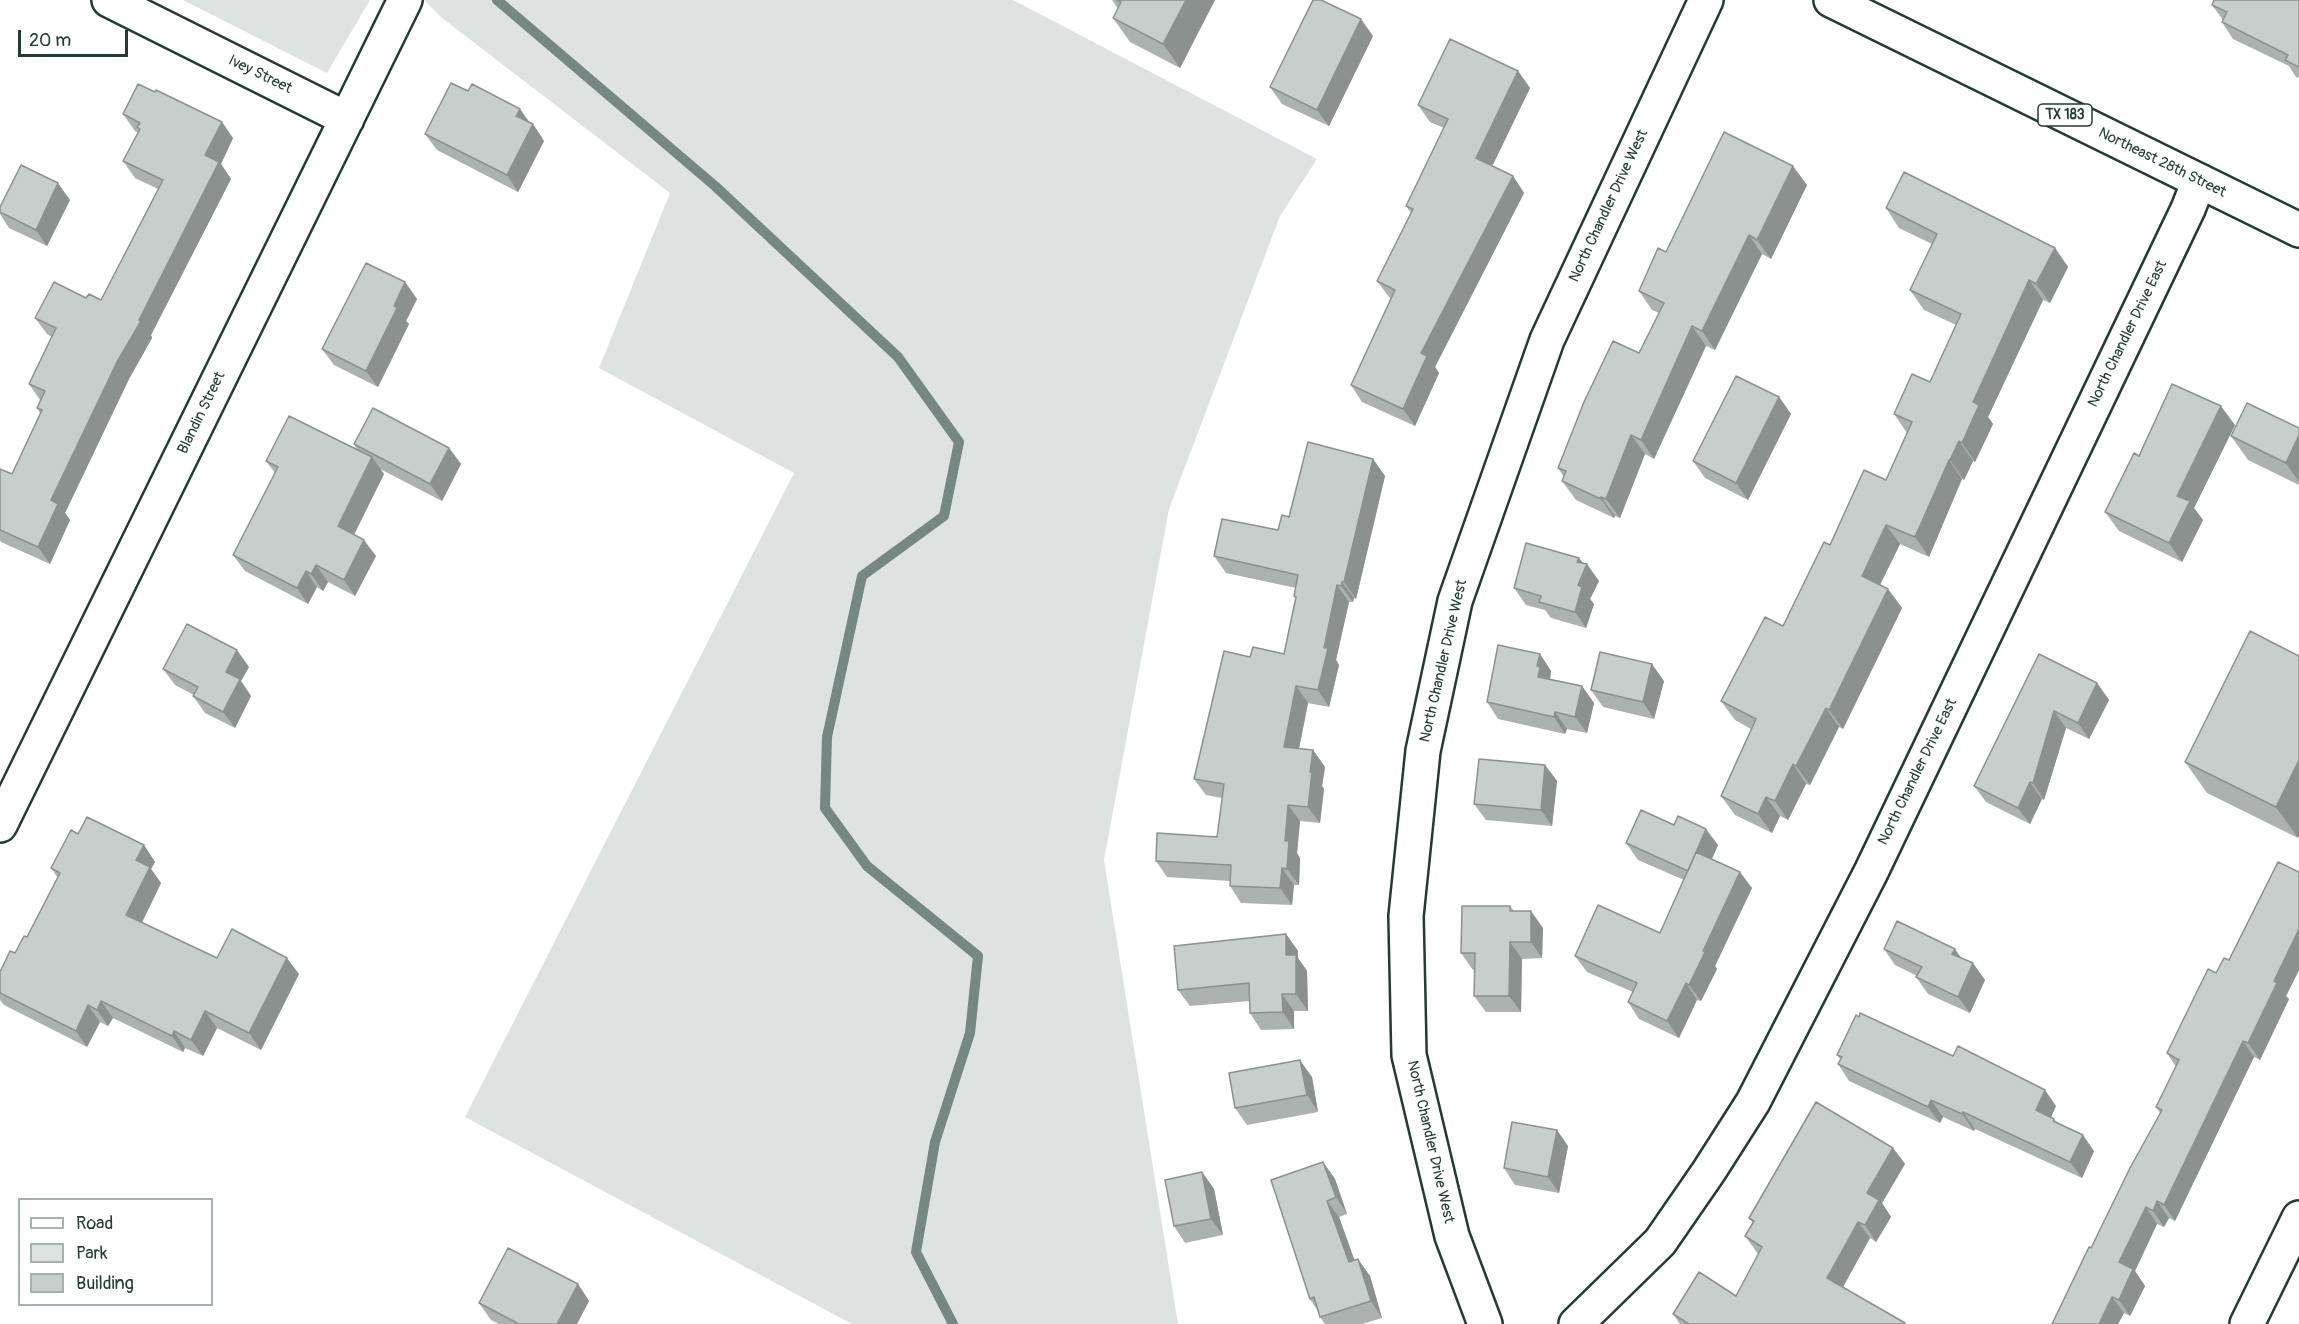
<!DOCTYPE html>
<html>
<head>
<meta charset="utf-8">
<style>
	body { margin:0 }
	#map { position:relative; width:2299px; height:1324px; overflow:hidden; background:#fff; font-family:Pangolin,sans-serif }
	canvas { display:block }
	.legend { position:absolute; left:18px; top:1198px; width:195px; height:108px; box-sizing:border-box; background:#fff; border:2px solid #a5b1ae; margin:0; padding:8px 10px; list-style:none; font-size:18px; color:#1f3d34 }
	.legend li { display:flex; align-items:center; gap:12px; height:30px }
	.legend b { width:30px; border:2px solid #a5b1ae }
	.scale { position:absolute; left:18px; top:30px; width:110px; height:27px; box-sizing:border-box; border:3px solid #1f3d34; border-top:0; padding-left:8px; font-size:18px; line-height:21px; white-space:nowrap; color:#1f3d34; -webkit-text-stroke:4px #fff; paint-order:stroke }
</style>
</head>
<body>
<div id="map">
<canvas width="2299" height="1324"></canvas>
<ul class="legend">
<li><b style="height:8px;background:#fff"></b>Road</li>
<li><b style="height:16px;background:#dee3e2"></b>Park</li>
<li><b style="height:16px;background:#c7cfcc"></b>Building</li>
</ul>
<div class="scale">20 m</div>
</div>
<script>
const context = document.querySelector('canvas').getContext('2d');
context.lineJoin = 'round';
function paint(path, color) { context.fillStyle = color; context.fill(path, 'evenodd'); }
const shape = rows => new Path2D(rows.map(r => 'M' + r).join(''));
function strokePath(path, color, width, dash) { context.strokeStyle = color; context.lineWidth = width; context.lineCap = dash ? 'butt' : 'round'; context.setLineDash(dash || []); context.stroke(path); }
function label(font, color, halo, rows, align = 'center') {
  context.font = font + ' Pangolin,sans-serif'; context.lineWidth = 6; context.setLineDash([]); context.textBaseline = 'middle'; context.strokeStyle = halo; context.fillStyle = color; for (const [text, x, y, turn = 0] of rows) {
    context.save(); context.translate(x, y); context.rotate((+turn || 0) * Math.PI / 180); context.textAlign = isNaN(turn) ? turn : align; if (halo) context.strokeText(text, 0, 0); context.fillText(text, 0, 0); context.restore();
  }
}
const green = shape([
	[183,0,370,0,327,73],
	[424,0,1013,0,1317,159,1280,216,1169,509,1104,860,1178,1324,852,1324,465,1117,794,473,599,368,670,193,442,18]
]);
const stream = shape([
	[497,0,715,186,898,357,959,442,944,516,862,576,827,737,825,808,867,866,978,956,970,1033,935,1142,916,1252,953,1324]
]);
const minor = shape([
	[109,0,347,119],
	[0,825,405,0],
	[1485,1324,1452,1236,1409,1055,1406,916,1423,751,1455,601,1547,340,1706,0],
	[1576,1324,1660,1242,1709,1171,1753,1102,1871,872,2188,209,2199,181]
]);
const major = shape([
	[1831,0,2299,230],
	[2247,1324,2299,1218]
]);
const wall = shape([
	[1112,0,1215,0,1180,68,1130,42,1113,18,1118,9],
	[2299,0,2299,78,2296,77,2289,66,2233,39,2222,22,2223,20,2212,5],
	[1373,36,1329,126,1282,104,1270,87],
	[1518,71,1530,88,1492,166,1513,176,1524,193,1435,367,1439,373,1415,426,1362,402,1351,385,1391,298,1389,297,1377,281,1411,213,1406,206,1444,128,1430,122,1418,105],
	[468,91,520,109,530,123,533,124,544,141,518,192,437,150,425,134],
	[123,114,233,138,221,164,231,179,151,335,152,338,129,379,65,513,70,520,50,564,1,542,0,540,0,469,12,474,40,413,37,408,40,400,29,384,52,337,47,334,35,318,86,298,101,300,158,189,135,178,123,161,138,133,135,131],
	[1807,185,1771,259,1762,254,1715,350,1706,346,1654,459,1645,454,1620,518,1615,516,1614,518,1576,500,1562,481,1564,477,1558,468,1639,353,1659,313,1652,310,1639,291,1666,252],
	[70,200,47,246,9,228,0,214,0,207],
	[1886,208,2055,248,2068,267,2050,303,2043,300,1988,417,1993,424,1975,462,1973,461,1964,480,1962,479,1929,557,1900,544,1880,585,1888,589,1902,608,1843,729,1839,727,1810,785,1806,784,1788,820,1780,816,1772,833,1735,815,1721,796,1751,729,1735,720,1721,701,1783,626,1830,545,1886,480,1907,433,1894,414,1930,382,1956,325,1924,310,1910,290,1932,244,1899,228],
	[405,282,417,299,406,321,409,324,378,387,334,365,322,349],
	[1779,397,1791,414,1748,500,1705,478,1693,461],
	[2235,425,2194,508,2203,520,2182,562,2119,531,2105,512,2139,456],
	[2299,428,2299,485,2248,460,2231,436],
	[354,444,449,448,461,464,442,501,380,469,384,474,354,534,376,556,355,596,328,582,323,591,317,587,308,604,245,571,233,555,275,473,266,461,357,450],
	[1373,459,1385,476,1356,599,1354,598,1353,602,1349,602,1336,660,1339,665,1329,707,1308,703,1299,749,1313,750,1325,767,1322,786,1324,789,1320,823,1300,821,1297,853,1300,858,1299,885,1294,885,1292,905,1241,903,1230,886,1230,881,1167,877,1156,861,1217,837,1222,798,1206,795,1194,779,1284,654,1296,599,1294,596,1296,588,1226,573,1214,556,1278,530,1289,517],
	[1583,564,1599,581,1590,599,1594,604,1586,628,1551,618,1545,610,1526,605,1514,588],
	[1540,654,1551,671,1550,679,1582,686,1594,703,1587,733,1567,729,1565,734,1498,719,1487,702],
	[2039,654,2097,683,2109,700,2089,739,2066,728,2044,800,2042,799,2030,824,1986,802,1974,786],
	[2299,656,2299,835,2298,838,2207,793,2185,762],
	[249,667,241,681,251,696,235,728,205,713,193,696,194,695,175,685,163,669],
	[1664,681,1654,719,1603,707,1591,690],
	[1545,765,1557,781,1552,826,1486,820,1474,804],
	[78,834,144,845,155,862,151,869,161,883,142,923,217,958,299,974,261,1050,217,1028,203,1056,185,1048,183,1052,113,1018,108,1026,100,1022,87,1047,4,1005,0,1000,0,972,27,937,58,878,51,868],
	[1626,843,1718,845,1712,859,1752,888,1715,966,1717,969,1701,1001,1697,1000,1679,1038,1639,1019,1628,1002,1633,992,1587,972,1575,956,1660,933,1684,880,1638,860],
	[2299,872,2299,970,2286,996,2289,999,2260,1060,2254,1057,2175,1221,2169,1218,2164,1227,2157,1224,2135,1271,2145,1286,2130,1316,2124,1313,2118,1324,2052,1324,2160,1113,2156,1107,2176,1067,2167,1053,2216,973,2229,960],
	[1510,906,1514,911,1543,928,1542,958,1522,959,1521,1012,1486,1012,1474,996,1474,970,1473,970,1461,953],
	[1286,934,1298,951,1298,958,1307,971,1308,1011,1294,1011,1294,1029,1261,1030,1250,1013,1250,1001,1190,1006,1178,990],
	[1884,949,1961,958,1985,980,1970,1013,1928,994,1916,977,1917,976,1895,965],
	[1837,1055,2056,1106,2051,1117,2094,1151,2082,1178,1975,1129,1974,1131,1943,1117,1940,1123,1849,1081,1838,1064,1841,1060],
	[1312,1077,1318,1112,1247,1125,1235,1108],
	[1568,1146,1559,1193,1515,1185,1504,1168],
	[1893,1148,1905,1164,1882,1203,1891,1217,1876,1242,1870,1238,1843,1287,1906,1324,1680,1324,1673,1314,1736,1296,1758,1254,1745,1236,1753,1223,1749,1218],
	[1323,1162,1335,1179,1347,1214,1339,1217,1354,1260,1370,1276,1382,1318,1362,1324,1325,1324,1320,1317,1318,1311,1310,1299],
	[1202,1172,1214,1189,1223,1235,1185,1243,1174,1226],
	[578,1284,589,1301,577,1324,499,1324,491,1320,479,1303]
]);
const shadedWall = shape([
	[1186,0,1215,0,1180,68,1163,44],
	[1361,19,1373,36,1329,126,1317,110],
	[1518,71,1530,88,1488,175,1476,158],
	[520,109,531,125,516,116],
	[222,122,233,138,221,164,231,179,151,335,152,338,129,379,65,513,70,520,50,564,38,547,51,500,117,362,139,320,205,155],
	[533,124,544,141,518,192,507,175],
	[1793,166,1807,185,1771,259,1757,240],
	[1513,176,1524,193,1435,367,1439,373,1415,426,1403,409,1421,353],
	[58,183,70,200,47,246,36,230],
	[1749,235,1762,254,1715,350,1702,331],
	[2055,248,2068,267,2050,303,2036,284],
	[2029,280,2043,300,1988,417,1993,424,1975,462,1962,443,1973,402],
	[405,282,417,299,406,321,409,324,378,387,366,371,394,306],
	[1692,326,1706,346,1654,459,1641,440],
	[1779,397,1791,414,1748,500,1736,483],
	[2221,406,2235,425,2194,508,2203,520,2182,562,2169,543,2177,496],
	[1631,435,1645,454,1620,518,1606,499],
	[2299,435,2299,482,2286,463],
	[1959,441,1973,461,1964,480,1950,460],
	[449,448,461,464,442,501,430,484],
	[372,457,384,474,350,543,338,526],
	[1373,459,1385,476,1356,599,1344,582],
	[1949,460,1962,479,1929,557,1915,537],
	[1601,497,1615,516,1614,518,1601,499],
	[1886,525,1900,544,1875,595,1862,576],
	[364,540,376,556,355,596,344,580],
	[1579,558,1586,567,1587,564,1599,581,1590,599,1594,604,1586,628,1575,612,1578,585,1577,562],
	[316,565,328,582,323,591,311,574],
	[306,571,317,587,308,604,297,588],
	[1342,582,1354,598,1353,602,1341,586],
	[1337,585,1349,602,1336,660,1339,665,1329,707,1318,690,1324,648],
	[1888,589,1902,608,1843,729,1829,710],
	[237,650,249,667,241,681,251,696,235,728,223,712,226,672],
	[1540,654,1551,671,1550,680,1538,677,1537,666],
	[1652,664,1664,681,1654,719,1643,702],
	[2097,683,2109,700,2089,739,2078,723],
	[1296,686,1308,703,1296,763,1284,747],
	[1582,686,1594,703,1587,733,1575,717],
	[1826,708,1839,727,1810,785,1796,766],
	[2054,711,2066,728,2044,800,2033,783],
	[1555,712,1567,729,1565,734,1554,717],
	[1313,750,1325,767,1322,786,1324,789,1320,823,1308,807,1310,772],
	[2299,760,2299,835,2298,838,2276,807],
	[1793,764,1806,784,1788,820,1775,801],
	[1545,765,1557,781,1552,826,1541,810],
	[2030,782,2042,799,2030,824,2018,808],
	[1766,797,1780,816,1772,833,1758,814],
	[1288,805,1300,821,1297,853,1300,858,1299,885,1287,869,1285,841],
	[1706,829,1718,845,1699,887,1688,871],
	[144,845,155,862,151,869,161,883,137,932,126,915,136,860],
	[1282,868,1294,885,1292,905,1280,888],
	[1740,872,1752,888,1715,966,1717,969,1701,1001,1689,985,1703,951],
	[1531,911,1543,928,1542,958,1531,942],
	[2299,929,2299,970,2286,996,2289,999,2260,1060,2248,1043,2274,981],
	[1286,934,1298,951,1298,958,1307,971,1308,1011,1296,994,1286,955],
	[1510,942,1522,959,1521,1012,1509,996],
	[1955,949,1966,965,1952,954],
	[287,958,299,974,261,1050,249,1033],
	[1973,963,1985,980,1970,1013,1958,997],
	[1686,983,1697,1000,1679,1038,1667,1021],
	[1282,994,1294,1011,1294,1029,1283,1012],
	[101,1001,113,1018,108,1026,97,1010],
	[88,1005,100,1022,87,1047,76,1031],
	[205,1011,217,1028,203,1056,191,1040],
	[174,1031,185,1048,183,1052,172,1036],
	[2243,1041,2254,1057,2175,1221,2164,1205],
	[1300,1060,1312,1077,1318,1112,1307,1095],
	[2045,1090,2056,1106,2047,1126,2036,1110],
	[1931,1100,1943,1117,1940,1123,1928,1107],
	[1963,1112,1975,1129,1974,1131,1962,1114],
	[1557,1130,1568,1146,1559,1193,1548,1177],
	[2083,1135,2094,1151,2082,1178,2070,1162],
	[1893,1148,1905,1164,1882,1203,1891,1217,1876,1242,1865,1225,1867,1193],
	[1323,1162,1335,1179,1347,1214,1336,1197],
	[1202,1172,1214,1189,1223,1235,1211,1219],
	[1327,1201,1339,1217,1361,1278,1349,1262],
	[2157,1201,2169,1218,2164,1227,2153,1211],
	[2146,1207,2157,1224,2135,1271,2145,1286,2130,1316,2119,1300,2119,1262],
	[1858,1222,1870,1238,1839,1294,1827,1278],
	[1358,1259,1370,1276,1382,1318,1371,1301],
	[578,1284,589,1301,577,1324,557,1324],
	[2112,1297,2124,1313,2118,1324,2099,1324]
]);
const building = shape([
	[1117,0,1186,0,1163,44,1113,18,1121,2,1117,0],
	[1313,0,1321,0,1361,19,1317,110,1270,87,1313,0],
	[2214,0,2299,0,2299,67,2285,60,2288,55,2222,22,2227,12,2212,5,2214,0],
	[1450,39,1518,71,1476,158,1513,176,1421,353,1427,356,1403,409,1351,385,1395,290,1377,281,1413,209,1406,206,1448,119,1418,105,1450,39],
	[451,83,468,91,472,84,520,109,516,116,533,124,507,175,425,134,451,83],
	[138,84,155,92,156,90,222,122,205,155,219,162,139,320,141,321,117,362,51,500,58,504,38,547,0,530,0,469,12,474,42,410,37,408,45,391,29,384,56,328,35,318,54,282,86,298,89,294,101,300,163,180,123,161,140,129,137,127,140,123,123,114,138,84],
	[1724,132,1793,166,1757,240,1749,235,1702,331,1692,326,1641,440,1631,435,1606,499,1601,497,1601,499,1562,481,1566,471,1558,468,1584,402,1613,341,1639,353,1664,303,1639,291,1658,248,1666,252,1724,132],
	[21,165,58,183,36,230,0,212,0,207,21,165],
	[1904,172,2055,248,2036,284,2029,280,1973,402,1979,405,1962,443,1959,441,1950,460,1949,460,1915,537,1886,525,1862,576,1888,589,1829,710,1826,708,1796,766,1793,764,1775,801,1766,797,1758,814,1721,796,1756,719,1721,701,1765,617,1783,626,1824,542,1830,545,1864,470,1886,480,1912,422,1894,414,1912,374,1930,382,1961,314,1910,290,1937,234,1886,208,1904,172],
	[366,263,405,282,394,306,397,308,366,371,322,349,366,263],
	[1736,376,1779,397,1736,483,1693,461,1736,376],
	[2172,384,2221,406,2177,496,2190,501,2169,543,2105,512,2134,453,2139,456,2172,384],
	[2247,403,2299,428,2299,435,2286,463,2231,436,2247,403],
	[373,408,449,448,430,484,354,444,373,408],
	[289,416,372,457,338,526,364,540,344,580,316,565,311,574,306,571,297,588,233,555,278,467,266,461,289,416],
	[1308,442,1373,459,1344,582,1342,582,1341,586,1337,585,1324,648,1328,648,1318,690,1296,686,1284,747,1313,750,1310,772,1312,772,1308,807,1288,805,1285,841,1289,841,1287,869,1282,868,1280,888,1230,886,1231,865,1156,861,1157,833,1217,837,1224,784,1194,779,1224,651,1250,657,1253,647,1284,654,1296,597,1294,596,1298,575,1214,556,1222,519,1278,530,1282,515,1289,517,1308,442],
	[1526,543,1579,558,1577,562,1587,564,1578,585,1582,587,1575,612,1539,602,1541,596,1514,588,1526,543],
	[187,624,237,650,226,672,240,679,223,712,193,696,198,687,163,669,187,624],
	[2250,631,2299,656,2299,760,2276,807,2185,762,2250,631],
	[1498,645,1540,654,1537,666,1540,667,1538,677,1582,686,1575,717,1555,712,1554,717,1487,702,1498,645],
	[1600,652,1652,664,1643,702,1591,690,1600,652],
	[2039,654,2097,683,2078,723,2054,711,2033,783,2030,782,2018,808,1974,786,2039,654],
	[1479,759,1545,765,1541,810,1474,804,1479,759],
	[1641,810,1674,825,1678,816,1706,829,1688,871,1626,843,1641,810],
	[87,817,144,845,136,860,150,867,126,915,217,958,232,929,287,958,249,1033,205,1011,191,1040,174,1031,172,1036,101,1001,97,1010,88,1005,76,1031,0,993,0,972,10,951,15,953,24,936,27,937,60,873,51,868,71,830,78,834,87,817],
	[1696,852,1740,872,1703,951,1705,952,1689,985,1686,983,1667,1021,1628,1002,1637,983,1575,956,1598,905,1660,933,1696,852],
	[2278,862,2299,872,2299,929,2274,981,2277,983,2248,1043,2243,1041,2164,1205,2157,1201,2153,1211,2146,1207,2119,1262,2133,1269,2119,1300,2112,1297,2099,1324,2052,1324,2089,1247,2091,1248,2130,1168,2162,1110,2156,1107,2179,1060,2167,1053,2208,969,2216,973,2224,958,2229,960,2278,862],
	[1462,906,1510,906,1510,911,1531,911,1531,942,1510,942,1509,996,1474,996,1475,953,1461,953,1462,906],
	[1897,921,1955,949,1952,954,1973,963,1958,997,1916,977,1922,967,1884,949,1897,921],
	[1286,934,1286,955,1296,955,1296,994,1282,994,1283,1012,1250,1013,1249,983,1178,990,1174,946,1286,934],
	[1860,1013,1953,1056,1958,1046,2045,1090,2036,1110,2054,1119,2053,1121,2083,1135,2070,1162,1963,1112,1962,1114,1931,1100,1928,1107,1838,1064,1842,1057,1837,1055,1856,1015,1859,1017,1860,1013],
	[1300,1060,1307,1095,1235,1108,1229,1073,1300,1060],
	[1816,1102,1893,1148,1867,1193,1879,1200,1865,1225,1858,1222,1827,1278,1905,1323,1905,1324,1689,1324,1673,1314,1699,1272,1736,1296,1762,1247,1745,1236,1754,1221,1749,1218,1816,1102],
	[1512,1122,1557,1130,1548,1177,1504,1168,1512,1122],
	[1323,1162,1336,1197,1327,1201,1349,1262,1358,1259,1371,1301,1320,1317,1314,1297,1310,1299,1271,1180,1323,1162],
	[1202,1172,1211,1219,1174,1226,1165,1180,1202,1172],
	[508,1248,578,1284,557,1324,519,1324,479,1303,508,1248]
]);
const shields = [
	[2065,115,54]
];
const shieldNames = [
	["TX 183",2065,115]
];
const streetNames = [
	["Ivey Street",260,75,26],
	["Northeast 28th Street",2162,163,26],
	["North Chandler Drive West",1609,206,-65],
	["North Chandler Drive East",2128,334,-64],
	["Blandin Street",202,413,-64],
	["North Chandler Drive West",1444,661,-77],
	["North Chandler Drive East",1918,772,-64],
	["North Chandler Drive West",1430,1142,77]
];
paint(green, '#dee3e2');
strokePath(stream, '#758883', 10);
strokePath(minor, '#1f3d34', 38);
strokePath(major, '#1f3d34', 38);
strokePath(minor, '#fff', 33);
strokePath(major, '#fff', 33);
paint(wall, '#abb2af');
paint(shadedWall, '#8b918f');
paint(building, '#c7cfcc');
strokePath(building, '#8b918f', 1.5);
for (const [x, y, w] of shields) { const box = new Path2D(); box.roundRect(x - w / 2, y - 11, w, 22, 4.5); context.fillStyle = '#fff'; context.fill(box); strokePath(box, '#1f3d34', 1.5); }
label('bold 14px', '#1f3d34', null, shieldNames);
label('15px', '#1f3d34', '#fff', streetNames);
</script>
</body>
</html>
